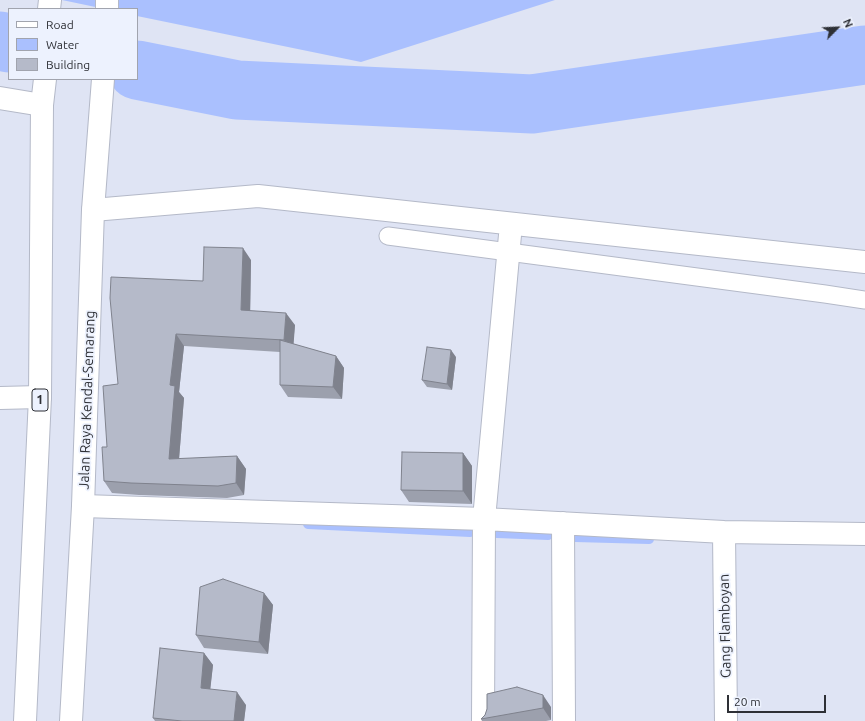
<!DOCTYPE html>
<html>
<head>
<meta charset="utf-8">
<style>
	body { margin:0 }
	#map { position:relative; width:865px; height:721px; overflow:hidden; background:#dfe4f4; font-family:Ubuntu,sans-serif }
	canvas { display:block }
	.legend { position:absolute; left:8px; top:8px; width:130px; height:72px; box-sizing:border-box; background:#edf2fe; border:1px solid #a1a4ae; margin:0; padding:5px 7px; list-style:none; font-size:12px; color:#2e3036 }
	.legend li { display:flex; align-items:center; gap:8px; height:20px }
	.legend b { width:20px; border:1px solid #a1a4ae }
	.north { position:absolute; left:817px; top:8px; width:40px; height:40px; -webkit-text-stroke:3px #edf2fe; paint-order:stroke; rotate:66deg; font-size:11px; font-weight:700; line-height:16px; text-align:center; color:#2e3036 }
	.north::after { content:''; display:block; margin:auto; width:14px; height:18px; background:#2e3036; clip-path:polygon(50% 0,100% 100%,50% 72%,0 100%) }
	.scale { position:absolute; left:727px; top:695px; width:99px; height:18px; box-sizing:border-box; border:2px solid #2e3036; border-top:0; padding-left:5px; font-size:12px; line-height:14px; white-space:nowrap; color:#2e3036; -webkit-text-stroke:3px #edf2fe; paint-order:stroke }
</style>
</head>
<body>
<div id="map">
<canvas width="865" height="721"></canvas>
<ul class="legend">
<li><b style="height:5px;background:#fff"></b>Road</li>
<li><b style="height:11px;background:#aac0fe"></b>Water</li>
<li><b style="height:11px;background:#b5bac9"></b>Building</li>
</ul>
<div class="north">N</div>
<div class="scale">20 m</div>
</div>
<script>
const context = document.querySelector('canvas').getContext('2d');
context.lineJoin = 'round';
function paint(path, color) { context.fillStyle = color; context.fill(path, 'evenodd'); }
const shape = rows => new Path2D(rows.map(r => 'M' + r).join(''));
function strokePath(path, color, width, dash) { context.strokeStyle = color; context.lineWidth = width; context.lineCap = dash ? 'butt' : 'round'; context.setLineDash(dash || []); context.stroke(path); }
function label(font, color, halo, rows, align = 'center') {
  context.font = font + ' Ubuntu,sans-serif'; context.lineWidth = 3.5; context.setLineDash([]); context.textBaseline = 'middle'; context.strokeStyle = halo; context.fillStyle = color; for (const [text, x, y, turn = 0] of rows) {
    context.save(); context.translate(x, y); context.rotate((+turn || 0) * Math.PI / 180); context.textAlign = isNaN(turn) ? turn : align; if (halo) context.strokeText(text, 0, 0); context.fillText(text, 0, 0); context.restore();
  }
}
const water = shape([
	[62,0,555,0,361,62,137,16,137,9,105,9]
]);
const stream = shape([
	[308,524,470,532],
	[497,533,548,535],
	[575,537,649,539]
]);
const river = shape([
	[0,41,9,43],
	[137,70,237,90,532,104,865,55]
]);
const service = shape([
	[388,236,825,294,865,300]
]);
const minor = shape([
	[0,98,42,105],
	[93,210,258,196,865,262],
	[0,398,40,397],
	[83,506,484,519,724,532,865,534],
	[563,523,564,721],
	[724,532,726,721],
	[483,721,484,519,511,224]
]);
const trunk = shape([
	[49,9,50,0],
	[107,9,107,0],
	[25,721,40,397,42,105,45,79],
	[71,721,83,506,93,210,103,79]
]);
const wall = shape([
	[251,260,250,311,295,325,293,344,336,356,344,368,342,399,288,397,280,385,280,352,184,346,179,392,184,398,179,459,237,456,246,469,244,495,227,498,139,495,112,493,104,481,107,447,118,384,203,281],
	[456,357,452,390,427,387,422,380],
	[463,453,472,466,472,504,409,502,401,490],
	[264,593,273,605,268,654,204,648,196,635],
	[204,653,213,665,210,689,246,705,244,721,155,721,153,718],
	[551,707,551,720,546,721,482,721,481,719,485,715,487,709]
]);
const shadedWall = shape([
	[243,248,251,260,250,323,241,310],
	[286,313,295,325,293,352,284,340],
	[176,334,184,346,179,392,184,398,178,471,169,459,170,385],
	[451,350,456,357,452,390,447,384],
	[336,356,344,368,342,399,333,387],
	[463,453,472,466,472,504,463,491],
	[237,456,246,469,244,495,236,483],
	[264,593,273,605,268,654,259,642],
	[204,653,213,665,209,701,201,688],
	[237,692,246,705,244,721,234,721],
	[543,695,551,707,551,720,543,708]
]);
const building = shape([
	[204,247,243,248,241,310,286,313,284,340,176,334,170,385,175,386,169,459,237,456,236,483,218,486,131,483,104,481,102,447,107,447,103,386,118,384,110,298,111,277,203,281,204,247],
	[280,340,336,356,333,387,280,385,280,340],
	[427,347,451,350,447,384,422,380,427,347],
	[402,452,463,453,463,491,401,490,402,452],
	[223,579,264,593,259,642,196,635,200,587,223,579],
	[160,648,204,653,201,688,237,692,234,721,182,721,153,718,160,648],
	[517,687,543,695,543,708,481,719,485,715,487,709,487,694,517,687]
]);
const shields = [
	[40,400,16]
];
const shieldNames = [
	["1",40,400]
];
const streetNames = [
	["Jalan Raya Kendal-Semarang",87,400,-88],
	["Gang Flamboyan",725,626,-91]
];
paint(water, '#aac0fe');
strokePath(stream, '#aac0fe', 10);
strokePath(river, '#aac0fe', 59);
strokePath(service, '#b4b9c8', 19);
strokePath(minor, '#b4b9c8', 24);
strokePath(trunk, '#b4b9c8', 24);
strokePath(service, '#fff', 17);
strokePath(minor, '#fff', 22);
strokePath(trunk, '#fff', 22);
paint(wall, '#9ca0ad');
paint(shadedWall, '#7f828d');
paint(building, '#b5bac9');
strokePath(building, '#7f828d', 1);
for (const [x, y, w] of shields) { const box = new Path2D(); box.roundRect(x - w / 2, y - 11, w, 22, 3); context.fillStyle = '#edf2fe'; context.fill(box); strokePath(box, '#2e3036', 1); }
label('bold 13px', '#2e3036', null, shieldNames);
label('14px', '#2e3036', '#edf2fe', streetNames);
</script>
</body>
</html>
